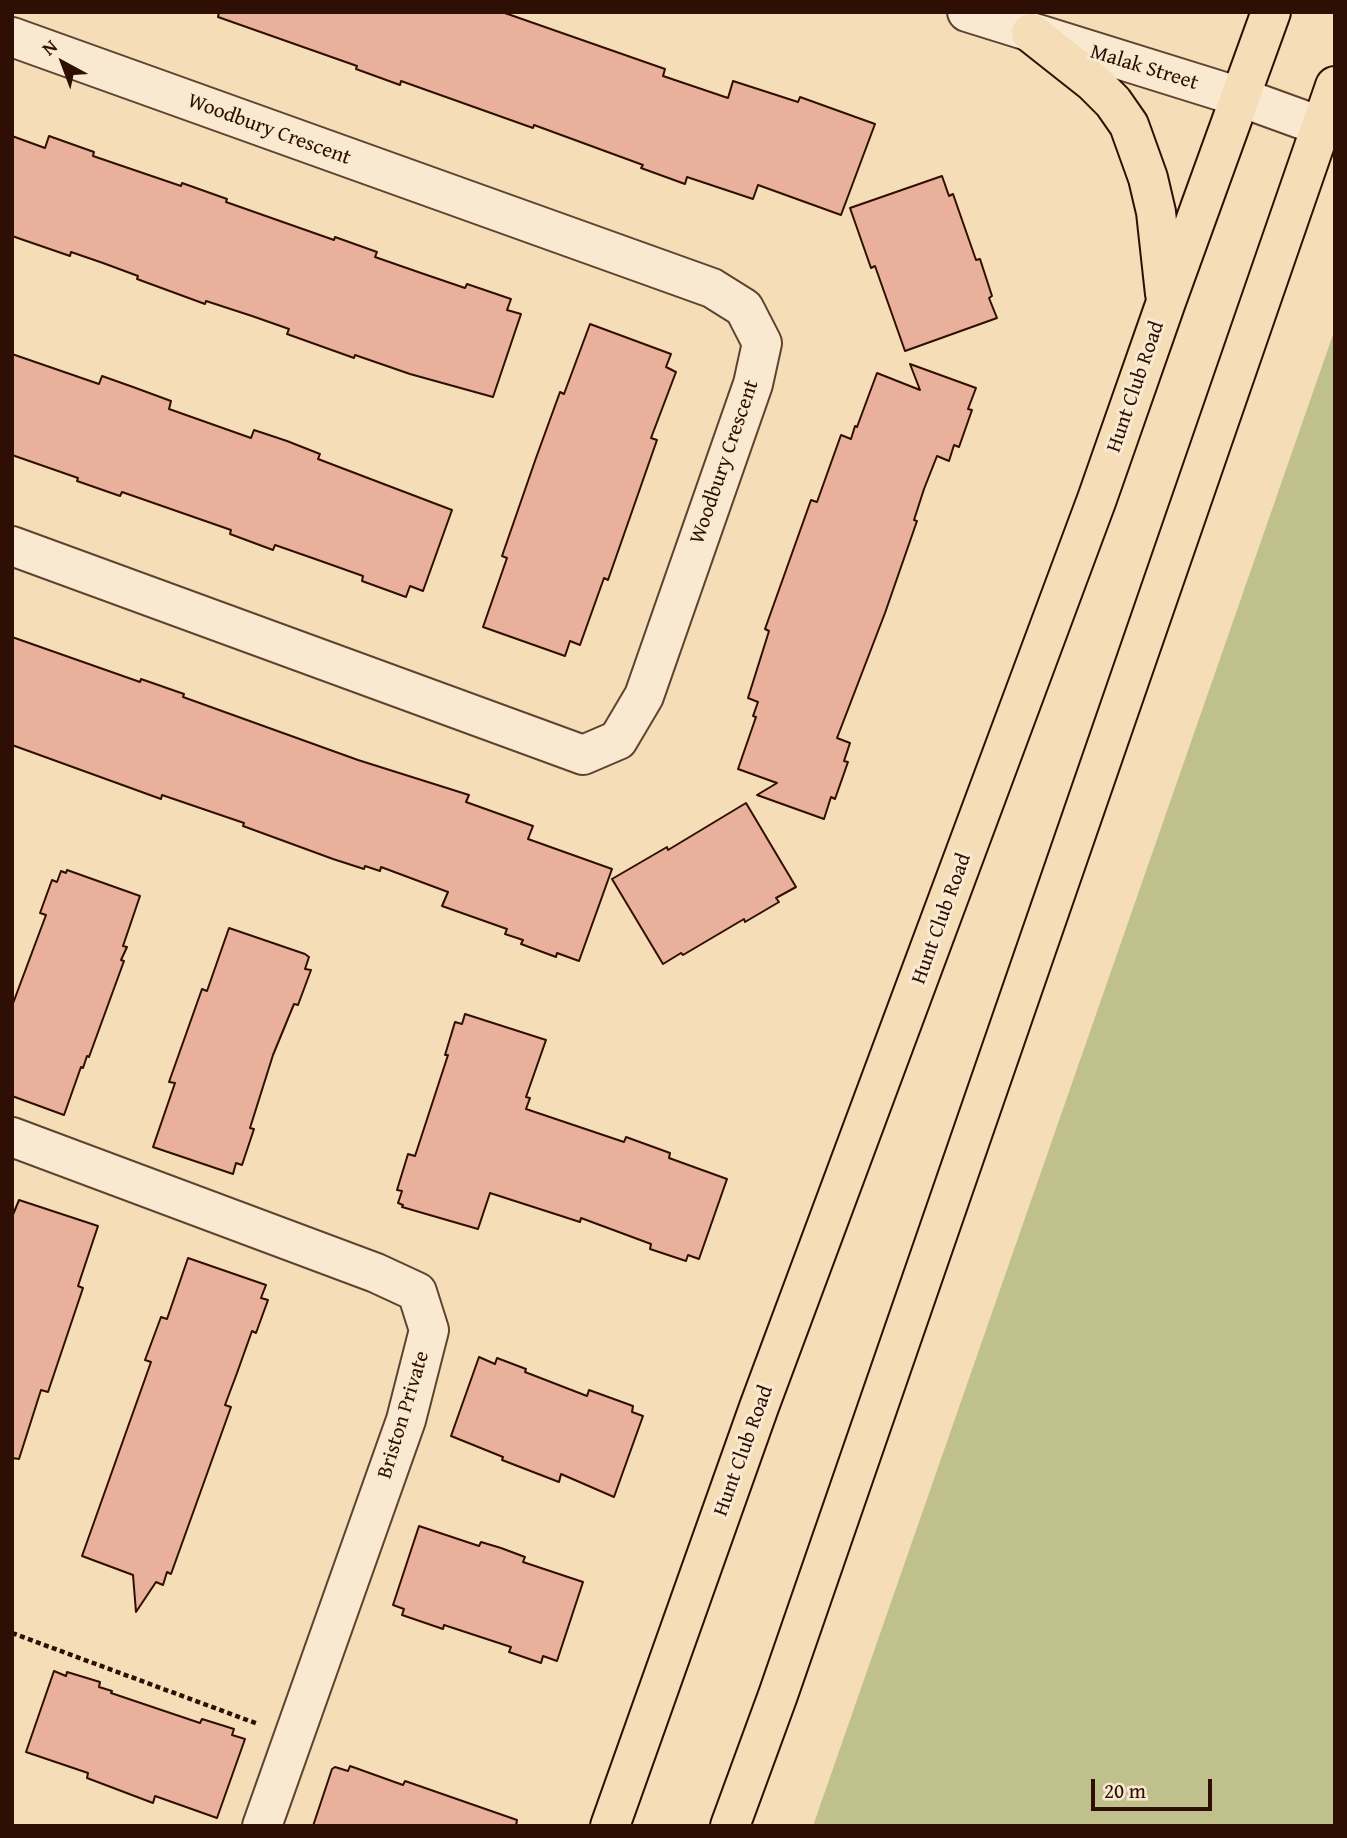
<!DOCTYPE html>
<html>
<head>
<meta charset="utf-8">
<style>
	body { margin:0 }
	#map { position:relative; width:1347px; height:1838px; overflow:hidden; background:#f4ddb7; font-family:"Gentium Book Plus",serif }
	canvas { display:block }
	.frame { position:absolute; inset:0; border:14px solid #2f0f03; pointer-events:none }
	.north { position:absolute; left:28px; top:28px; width:70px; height:70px; -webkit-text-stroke:5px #f8e9d0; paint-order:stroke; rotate:319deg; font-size:19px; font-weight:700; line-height:28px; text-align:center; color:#2f0f03 }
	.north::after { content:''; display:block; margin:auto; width:24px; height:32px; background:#2f0f03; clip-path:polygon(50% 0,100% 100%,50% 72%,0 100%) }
	.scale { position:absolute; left:1091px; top:1779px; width:121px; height:32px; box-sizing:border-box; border:4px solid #2f0f03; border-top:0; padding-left:9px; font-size:21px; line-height:24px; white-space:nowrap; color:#2f0f03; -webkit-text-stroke:5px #f8e9d0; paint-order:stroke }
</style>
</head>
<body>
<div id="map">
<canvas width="1347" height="1838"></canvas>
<div class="frame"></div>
<div class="north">N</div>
<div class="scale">20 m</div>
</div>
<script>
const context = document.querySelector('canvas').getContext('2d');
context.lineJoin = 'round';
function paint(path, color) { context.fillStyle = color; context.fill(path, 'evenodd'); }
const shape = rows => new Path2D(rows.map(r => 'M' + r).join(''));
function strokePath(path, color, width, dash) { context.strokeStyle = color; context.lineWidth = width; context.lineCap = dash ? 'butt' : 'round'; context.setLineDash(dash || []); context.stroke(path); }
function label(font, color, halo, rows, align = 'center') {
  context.font = font + ' "Gentium Book Plus",serif'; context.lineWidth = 6; context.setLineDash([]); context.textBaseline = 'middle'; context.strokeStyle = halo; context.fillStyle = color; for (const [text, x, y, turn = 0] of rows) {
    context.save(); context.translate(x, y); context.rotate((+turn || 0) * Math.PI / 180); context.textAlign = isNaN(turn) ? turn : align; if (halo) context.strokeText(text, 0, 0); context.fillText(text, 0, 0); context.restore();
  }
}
const green = shape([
	[1335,329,1335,1826,813,1826]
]);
const building = shape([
	[219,12,502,12,665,69,663,76,728,98,733,81,798,102,800,97,875,124,841,215,758,185,753,199,687,177,685,184,641,168,643,165,534,125,533,128,401,81,400,85,356,69,357,66,218,17,219,12],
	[12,136,45,148,49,136,94,152,93,156,181,186,182,183,227,199,226,202,334,240,335,237,377,252,375,257,421,273,465,288,467,284,511,299,507,310,521,314,493,397,410,374,355,355,354,358,287,334,289,329,252,316,206,301,205,304,137,279,138,276,103,263,71,252,70,256,12,236,12,136],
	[942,176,949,196,953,194,976,260,980,259,992,296,989,298,997,318,905,351,875,266,871,268,850,208,942,176],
	[590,324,671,354,666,367,676,372,651,438,657,440,608,580,604,578,580,645,570,641,565,656,483,627,507,558,502,556,536,458,560,392,564,394,590,324],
	[12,354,99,384,102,376,133,387,171,401,169,409,251,438,254,430,287,441,320,454,318,459,452,510,423,591,410,586,406,597,362,581,363,576,318,560,275,545,273,550,230,534,231,530,122,492,120,496,77,481,78,478,12,455,12,354],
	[910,364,976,388,968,409,972,410,959,447,954,445,949,461,937,456,924,489,914,520,917,521,885,613,837,738,850,743,844,761,848,762,835,799,831,797,824,819,757,795,777,783,738,769,756,717,753,716,758,702,748,698,769,631,765,629,811,500,817,502,841,435,851,439,855,426,857,427,877,373,920,390,910,364],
	[12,637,140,682,141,679,184,694,183,697,358,760,469,795,466,802,533,826,528,839,612,869,579,961,557,953,556,957,521,944,523,940,505,934,507,929,442,906,448,892,381,867,380,871,365,866,364,869,333,859,243,826,244,823,162,795,161,799,12,745,12,637],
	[746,803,796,887,776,898,779,902,745,922,744,919,683,955,681,953,663,964,612,879,667,847,668,850,746,803],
	[67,870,140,896,123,946,127,947,121,960,124,961,89,1057,87,1056,83,1068,81,1067,64,1115,12,1096,12,1006,46,915,40,913,52,880,57,882,61,871,66,873,67,870],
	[229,928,305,954,309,957,305,969,311,970,298,1005,294,1004,273,1055,250,1128,254,1129,242,1165,236,1163,233,1174,153,1147,175,1083,169,1082,202,989,207,991,229,928],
	[465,1014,546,1040,526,1097,530,1098,526,1109,624,1142,626,1137,670,1153,669,1158,727,1179,699,1259,688,1255,686,1261,650,1249,651,1244,581,1218,580,1222,490,1193,478,1229,402,1207,403,1205,398,1203,402,1191,397,1190,408,1154,415,1156,448,1055,445,1055,455,1022,462,1024,465,1014],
	[19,1200,98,1226,78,1286,83,1288,48,1392,41,1390,19,1459,12,1458,12,1217,19,1200],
	[188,1258,266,1285,261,1298,268,1300,256,1333,252,1331,237,1373,225,1405,231,1407,171,1574,167,1572,163,1585,156,1582,136,1612,133,1575,82,1556,151,1362,145,1360,161,1317,167,1319,188,1258],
	[479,1357,495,1364,497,1358,526,1369,525,1372,587,1396,589,1390,633,1406,632,1412,643,1416,614,1497,561,1474,559,1482,502,1460,503,1457,451,1436,479,1357],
	[419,1526,479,1546,481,1542,501,1548,525,1557,523,1562,583,1582,557,1661,543,1656,541,1663,509,1652,511,1647,444,1625,443,1629,402,1615,404,1609,393,1605,419,1526],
	[54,1671,66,1676,67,1672,100,1682,99,1687,112,1691,111,1693,200,1723,202,1719,234,1729,232,1735,245,1739,217,1818,155,1796,153,1803,87,1778,88,1773,26,1752,54,1671],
	[350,1766,403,1785,405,1781,517,1820,516,1826,313,1826,332,1769,335,1767,348,1771,350,1766]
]);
const path = shape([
	[12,1633,258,1724]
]);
const minor = shape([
	[12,37,712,288,744,308,762,343,753,384,644,696,618,740,583,755,12,546],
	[12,1137,376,1273,417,1292,429,1330,406,1420,262,1826]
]);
const tertiary = shape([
	[967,12,1240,97,1320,126]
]);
const primary = shape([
	[1031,33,1093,82,1113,102,1129,125,1148,178,1156,212,1165,294],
	[610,1826,759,1407,1097,499,1166,302,1271,12],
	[730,1826,778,1695,1335,86]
]);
const streetNames = [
	["Malak Street",1144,68,17],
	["Woodbury Crescent",269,130,20],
	["Hunt Club Road",1136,387,-71],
	["Woodbury Crescent",725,462,-71],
	["Hunt Club Road",942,919,-70],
	["Briston Private",404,1415,-73],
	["Hunt Club Road",744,1451,-70]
];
paint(green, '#bfc08c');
paint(building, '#e9b09b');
strokePath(building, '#2f0f03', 2);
strokePath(minor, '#604230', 42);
strokePath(tertiary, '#604230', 42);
strokePath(primary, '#2f0f03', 42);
strokePath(path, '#2f0f03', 4.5, [5, 3.5]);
strokePath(minor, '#f8e9d0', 38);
strokePath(tertiary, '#f8e9d0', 38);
strokePath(primary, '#f4ddb7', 38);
label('21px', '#2f0f03', '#f8e9d0', streetNames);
</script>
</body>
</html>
